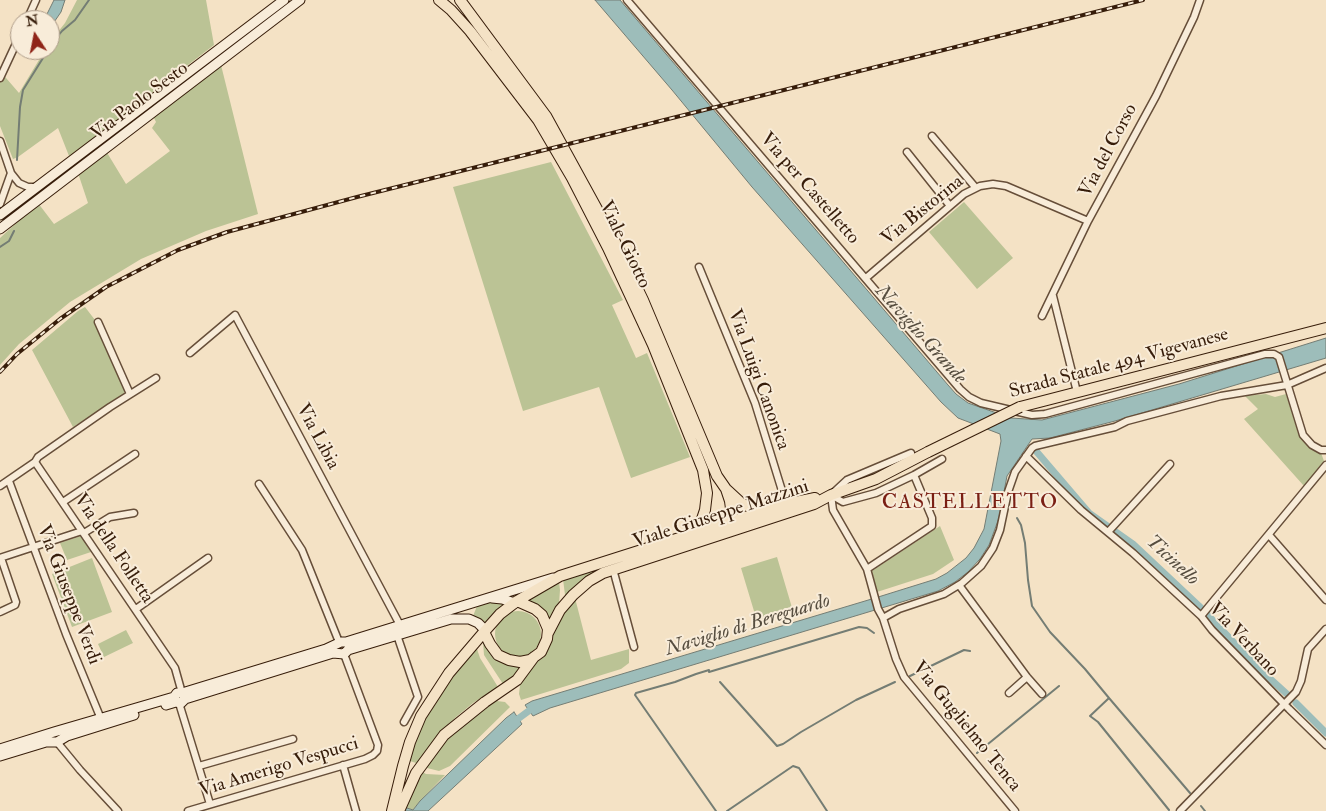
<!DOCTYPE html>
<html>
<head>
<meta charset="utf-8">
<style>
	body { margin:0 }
	#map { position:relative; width:1326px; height:811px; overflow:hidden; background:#f4e2c5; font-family:"IM FELL Double Pica",serif }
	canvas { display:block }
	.north { position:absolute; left:10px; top:10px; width:50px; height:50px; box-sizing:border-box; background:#f8ecd9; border:1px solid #ab9986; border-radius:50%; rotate:349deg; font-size:14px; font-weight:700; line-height:20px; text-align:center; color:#371d0a }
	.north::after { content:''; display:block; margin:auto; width:18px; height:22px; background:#8f2418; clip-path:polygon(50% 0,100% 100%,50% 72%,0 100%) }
</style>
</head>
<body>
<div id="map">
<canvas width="1326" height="811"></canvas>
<div class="north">N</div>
</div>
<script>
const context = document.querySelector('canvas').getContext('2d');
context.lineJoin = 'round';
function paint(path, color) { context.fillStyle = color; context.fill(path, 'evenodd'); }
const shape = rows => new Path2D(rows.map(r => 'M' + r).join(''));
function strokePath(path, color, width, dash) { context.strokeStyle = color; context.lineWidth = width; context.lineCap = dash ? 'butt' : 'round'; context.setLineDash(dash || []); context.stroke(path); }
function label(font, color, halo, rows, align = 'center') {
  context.font = font + ' "IM FELL Double Pica",serif'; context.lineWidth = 4; context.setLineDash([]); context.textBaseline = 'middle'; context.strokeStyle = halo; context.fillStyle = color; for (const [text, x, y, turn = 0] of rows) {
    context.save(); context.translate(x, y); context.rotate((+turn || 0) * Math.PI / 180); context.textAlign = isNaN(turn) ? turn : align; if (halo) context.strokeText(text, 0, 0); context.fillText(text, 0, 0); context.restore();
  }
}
const green = shape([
	[77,0,206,0,214,45,71,155,69,156,58,128,18,157,13,159,0,126,0,71,19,93,45,50,50,50,50,42,65,23],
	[221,65,258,214,206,231,141,259,70,302,19,344,0,365,0,238,38,203,54,224,88,203,78,173,106,151,126,184,170,151,152,128,156,122,153,116],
	[551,162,623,300,612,305,636,358,647,353,690,457,631,478,599,387,523,411,453,187],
	[964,202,1013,258,977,289,929,232],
	[85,307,95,320,124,388,124,395,73,427,32,350,78,311],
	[1266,394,1275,397,1286,394,1298,433,1307,445,1321,453,1324,461,1304,486,1244,419,1258,409,1245,396],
	[940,526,954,560,933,574,877,592,872,571],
	[81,536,91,552,67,560,60,543],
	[777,557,793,611,757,621,741,568],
	[92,558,112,612,72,627,52,574],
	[612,564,566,596,565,595,563,579],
	[559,582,560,590,559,604,548,621,526,600],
	[575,598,591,660,629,649,629,663,621,669,521,700,519,694,520,685,523,680,539,659,555,625],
	[490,602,508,602,485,626,473,616,477,606],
	'495 634a23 23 0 1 1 46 0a23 23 0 1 1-46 0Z',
	[126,630,133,643,104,657,98,644],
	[485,639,492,652,523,664,515,674,503,684,484,655,483,642],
	[476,646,480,658,498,687,473,703,456,717,442,732,419,764,407,760,415,736,438,693],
	[497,701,505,702,510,707,450,766,439,771,423,767,443,740,488,704],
	[421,771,426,774,445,775,420,801,413,810,404,807]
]);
const water = shape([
	[54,0,65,0,61,12,50,28,50,20,44,20,54,0],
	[595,0,620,0,948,385,956,394,968,403,1011,418,1042,420,1179,384,1326,338,1326,358,1115,421,1050,438,1032,439,1007,476,999,518,989,545,980,559,968,572,955,582,938,591,550,708,533,716,525,705,532,701,875,598,936,579,947,573,966,558,974,548,984,529,1001,441,1000,434,958,418,941,402,752,187,672,90,595,0],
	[514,712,522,724,428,811,403,811,404,807,413,810,420,801,506,718,514,712]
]);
const stream = shape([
	[50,46,62,31,75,20,89,0],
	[17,160,20,107,23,90,48,50],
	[0,247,9,241,14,231],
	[1017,518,1021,525,1025,543,1028,580,1032,606,1050,632,1085,669,1109,698,1090,716,1098,722,1169,810],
	[910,676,964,650,970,651],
	[720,682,777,746,783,744,801,732,856,700,895,682],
	[1109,698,1190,793],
	[977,753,1059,686],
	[1201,806,1205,811],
	[716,811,635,695,636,693,675,682,696,674,709,670,709,672,859,627,867,628,874,633],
	[727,811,793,766,799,768,827,811]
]);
const canal = shape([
	[1036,451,1089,513,1133,544,1149,559,1199,606,1255,665,1288,695],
	[1296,703,1326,733],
	[511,724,530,710,537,707]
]);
const street = shape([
	[627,0,960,389,969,397,981,403,1019,412,1032,415,1045,414,1265,354,1274,354,1279,357,1303,435,1312,445,1321,450,1326,450],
	[27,20,36,0],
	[0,78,20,35],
	[932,136,975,187],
	[0,141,11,173,19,183,28,187,37,187],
	[907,152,950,206],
	[0,204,11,173],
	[699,267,755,403,787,507],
	[866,278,964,194,980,186,993,184,1006,186,1088,221],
	[1053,296,1077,392],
	[1042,316,1088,221,1156,96,1194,17,1200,0],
	[98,322,130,394],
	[190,353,235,315,400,625,397,635,418,697,404,722],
	[1026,456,1081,510,1133,553,1201,616,1212,630,1289,709,1326,745],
	[35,462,38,457,110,407,156,378],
	[9,481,66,634,101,719],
	[259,484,302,550,339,642],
	[0,486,35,462,175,668,182,693],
	[833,493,847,480,911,453],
	[831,495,833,510,867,569,878,609,883,618,896,659,904,677,1015,811],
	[831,495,843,502,876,493,914,475,942,459],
	[63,502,135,454],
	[1108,532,1170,464],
	[84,533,110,517,134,513],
	[1269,535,1326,600],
	[0,558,82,531],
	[613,569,634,647],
	[867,569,932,526,932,518,914,475],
	[959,585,1027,677,1042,694],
	[136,609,208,558],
	[0,612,15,605,16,602,1,558],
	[1201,616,1326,465],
	[883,618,899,609,944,594,962,583,981,566,993,548,1000,530,1008,492,1015,472,1032,448,1035,446,1115,427,1127,421,1221,396,1287,385,1326,368],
	[1009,693,1027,677],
	[179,703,210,804],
	[57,742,80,770,118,811],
	[343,765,356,811],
	[199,766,293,739],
	[188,811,365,759,373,755,377,751,378,745,344,654],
	[1180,811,1296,692,1301,681,1308,649,1326,629]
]);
const secondary = shape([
	[0,215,284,0],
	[0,229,300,0],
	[492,598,502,599,515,603],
	[166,705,176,702,181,703,185,699,333,653,344,654,348,650,451,619,469,619,478,623,485,630],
	[0,749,54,732,174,697,177,693,182,693,326,649,341,642,346,642,553,578],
	[0,756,46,742,57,742,67,736,134,715]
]);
const primary = shape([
	[439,0,451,10,470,31,538,120,572,178,608,248,653,345,703,470,707,493,705,510,699,528,692,534],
	[460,0,546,116,615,242,643,300,717,476,726,489,730,501,732,516,729,526,723,533],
	[1020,407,1326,328],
	[727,490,740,502,749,507,763,510],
	[517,601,560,576,786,504,815,498],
	[517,601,535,609,542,615,548,629,547,639,541,652,530,660,520,662,509,660,498,655,490,644,484,632,500,614,517,601],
	[548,633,560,610,573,595,589,581,603,573,814,504,831,495,876,479,928,452],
	[392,811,403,766,410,742,421,716,449,673,484,632],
	[399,811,416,773,444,735,485,702,517,680,534,657]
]);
const rail = shape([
	[0,372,17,354,60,319,106,287,178,250,227,232,357,197,1143,0]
]);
const primaryBridge = shape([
	[928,452,1020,407]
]);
const streetNames = [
	["Via Paolo Sesto",140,102,-37],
	["Via del Corso",1109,151,-62],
	["Via per Castelletto",809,189,49],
	["Via Bistorina",923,211,-39],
	["Viale Giotto",624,245,64],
	["Strada Statale 494 Vigevanese",1119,364,-15],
	["Via Luigi Canonica",758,380,70],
	["Via Libia",317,437,62],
	["Viale Giuseppe Mazzini",721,515,-18],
	["Via della Folletta",113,549,56],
	["Via Giuseppe Verdi",68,595,69],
	["Via Verbano",1243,640,47],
	["Via Guglielmo Tenca",966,727,51],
	["Via Amerigo Vespucci",279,768,-17]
];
const waterNames = [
	["Naviglio Grande",920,335,48],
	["Ticinello",1172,561,43],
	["Naviglio di Bereguardo",748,626,-17]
];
const quarterNames = [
	["CASTELLETTO",970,503]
];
paint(green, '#bbc395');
paint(water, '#9dbdba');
strokePath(water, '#747d74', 1);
strokePath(stream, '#747d74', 2);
strokePath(canal, '#9dbdba', 7);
strokePath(street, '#664e39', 9);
strokePath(secondary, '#371d0a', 11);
strokePath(primary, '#371d0a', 12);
strokePath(street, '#f8ecd9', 6);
strokePath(secondary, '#f8ecd9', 9);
strokePath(primary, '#f4e2c5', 10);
strokePath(rail, '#371d0a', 4);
strokePath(rail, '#f8ecd9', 2, [5.5]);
strokePath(primaryBridge, '#371d0a', 12, []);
strokePath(primaryBridge, '#f4e2c5', 10);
label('19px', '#371d0a', '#f8ecd9', streetNames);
label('italic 20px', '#564d3f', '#f8ecd9', waterNames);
context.letterSpacing = '1px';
label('21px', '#7a1f14', '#f8ecd9', quarterNames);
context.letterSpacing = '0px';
</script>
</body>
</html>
